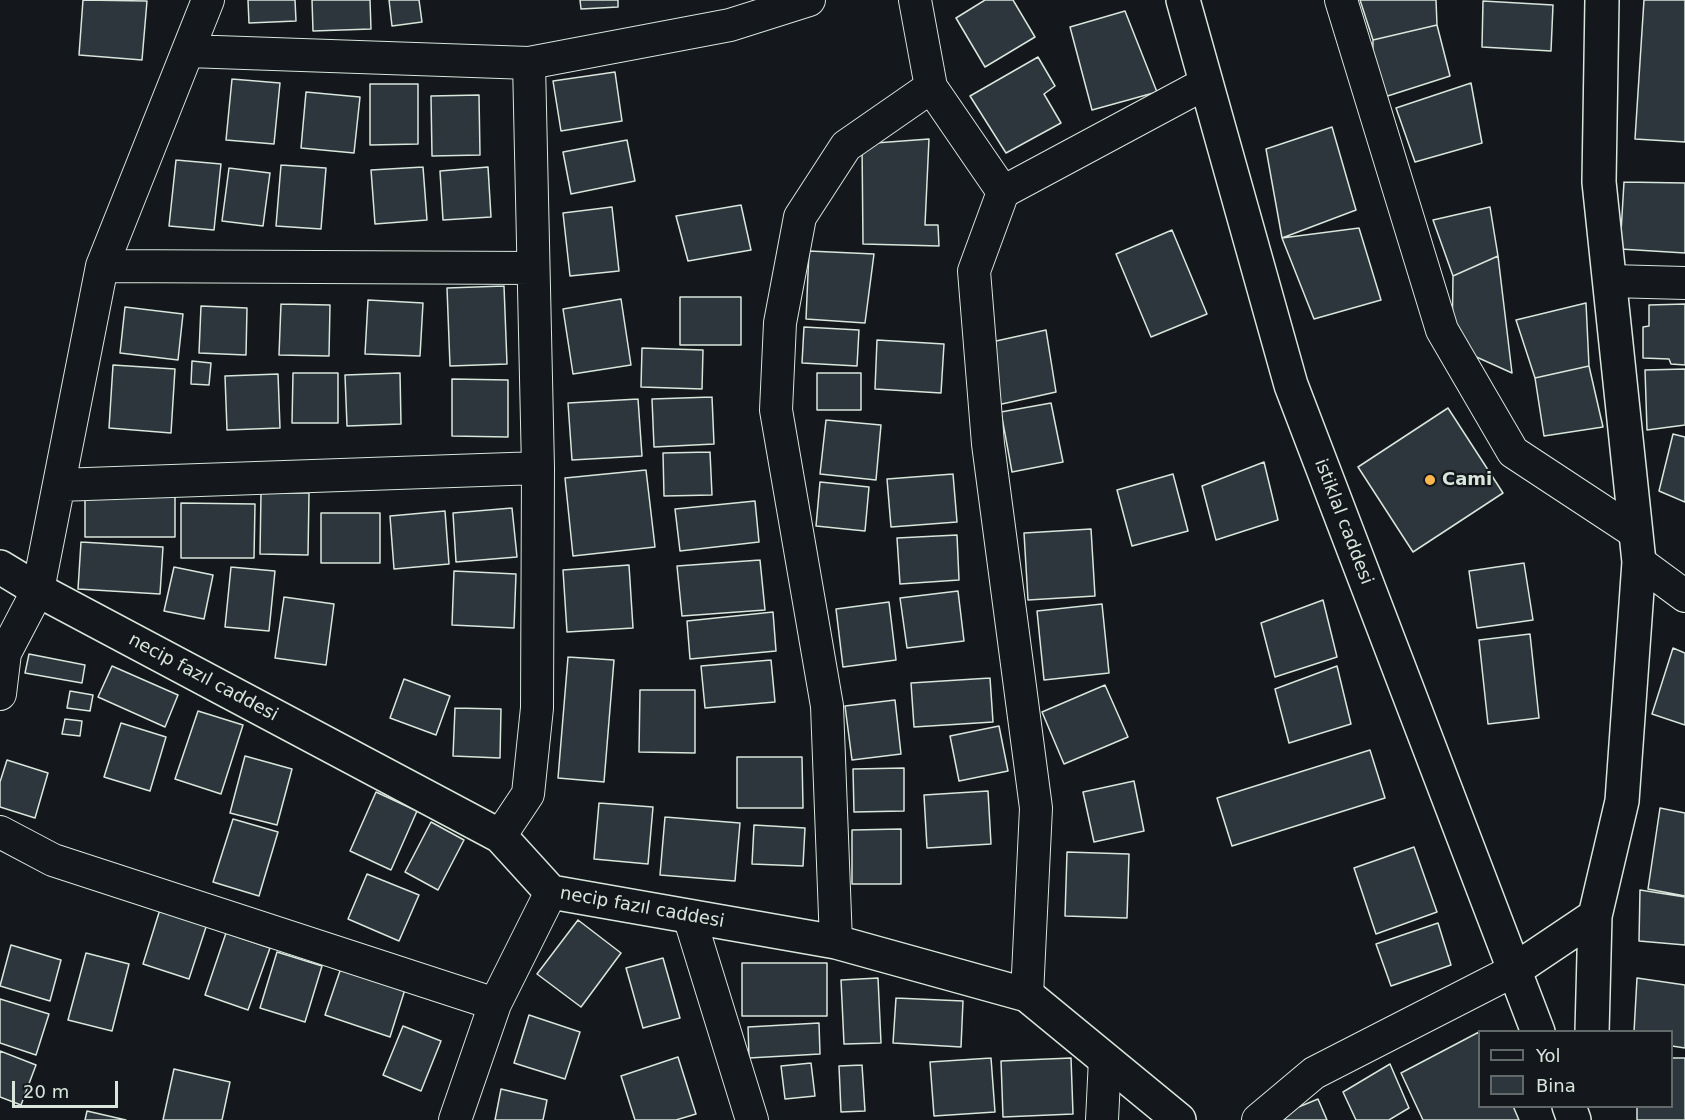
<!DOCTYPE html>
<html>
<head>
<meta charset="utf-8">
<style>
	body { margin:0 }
	#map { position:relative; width:1685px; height:1120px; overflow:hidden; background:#14181c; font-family:"DejaVu Sans",sans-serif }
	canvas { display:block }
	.legend { position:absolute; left:1478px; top:1030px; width:195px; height:78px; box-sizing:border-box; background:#14181c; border:2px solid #626a69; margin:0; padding:8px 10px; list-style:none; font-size:18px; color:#d8e6dc }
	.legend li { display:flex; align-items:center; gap:12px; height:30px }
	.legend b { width:30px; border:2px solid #626a69 }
	.scale { position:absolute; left:12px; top:1081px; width:106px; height:27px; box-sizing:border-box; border:3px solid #d8e6dc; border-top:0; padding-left:8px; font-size:18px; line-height:21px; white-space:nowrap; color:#d8e6dc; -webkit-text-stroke:4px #14181c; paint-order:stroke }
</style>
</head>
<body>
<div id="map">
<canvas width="1685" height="1120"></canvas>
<ul class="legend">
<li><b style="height:8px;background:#14181c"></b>Yol</li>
<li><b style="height:16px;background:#2c363c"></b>Bina</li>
</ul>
<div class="scale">20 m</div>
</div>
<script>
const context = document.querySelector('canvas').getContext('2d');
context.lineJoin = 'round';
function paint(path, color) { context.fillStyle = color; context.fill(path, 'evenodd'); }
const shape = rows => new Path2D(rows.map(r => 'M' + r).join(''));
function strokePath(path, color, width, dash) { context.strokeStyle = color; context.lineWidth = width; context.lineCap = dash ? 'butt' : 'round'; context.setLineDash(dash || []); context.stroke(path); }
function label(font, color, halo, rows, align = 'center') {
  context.font = font + ' "DejaVu Sans",sans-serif'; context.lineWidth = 4.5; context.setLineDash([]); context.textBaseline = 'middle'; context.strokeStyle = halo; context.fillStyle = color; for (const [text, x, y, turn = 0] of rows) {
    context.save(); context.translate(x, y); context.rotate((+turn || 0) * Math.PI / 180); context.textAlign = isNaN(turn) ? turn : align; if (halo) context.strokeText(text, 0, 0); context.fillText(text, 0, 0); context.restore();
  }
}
const building = shape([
	[83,0,147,1,142,60,79,55,83,0],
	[248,0,295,0,296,21,249,23,248,0],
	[312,0,370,0,371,29,313,31,312,0],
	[389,0,419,0,422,22,392,26,389,0],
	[580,0,618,0,618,7,581,9,580,0],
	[985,0,1013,0,1035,37,985,67,956,18,985,0],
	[1360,0,1436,0,1437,25,1373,40,1360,0],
	[1644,0,1685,0,1685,142,1635,139,1644,0],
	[1483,1,1553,5,1551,51,1482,47,1483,1],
	[1125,11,1157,92,1092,110,1070,27,1125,11],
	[1437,25,1450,76,1372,101,1373,40,1437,25],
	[1038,57,1055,86,1044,94,1061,123,1006,153,970,96,1038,57],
	[615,72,622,121,561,131,553,81,615,72],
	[232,79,280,83,274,144,226,140,232,79],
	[1471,83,1482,143,1415,162,1396,108,1471,83],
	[370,84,418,84,418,144,370,145,370,84],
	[306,92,360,97,354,153,301,148,306,92],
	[479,95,480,155,432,156,431,96,479,95],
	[1332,127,1356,210,1282,238,1266,149,1332,127],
	[929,139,925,225,938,225,939,246,863,244,862,144,929,139],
	[627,140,635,181,571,194,563,152,627,140],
	[176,160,221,164,214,230,169,226,176,160],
	[281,165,326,168,321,229,276,226,281,165],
	[423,167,427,220,375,224,371,170,423,167],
	[488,167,491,217,443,220,440,171,488,167],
	[229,168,270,173,263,226,222,221,229,168],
	[1624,182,1685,183,1685,253,1620,249,1624,182],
	[741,205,751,250,688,261,676,216,741,205],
	[612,207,619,271,570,276,563,213,612,207],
	[1490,207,1498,256,1453,276,1433,220,1490,207],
	[1359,228,1381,300,1314,319,1282,238,1359,228],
	[1172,230,1207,314,1151,337,1116,254,1172,230],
	[809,251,874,254,865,323,806,319,809,251],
	[1498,256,1512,373,1452,346,1453,276,1498,256],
	[504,286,507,364,450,366,447,288,504,286],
	[680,297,741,297,741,345,680,345,680,297],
	[621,299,631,365,573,374,563,309,621,299],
	[368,300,423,303,420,356,365,354,368,300],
	[1586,303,1589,366,1535,378,1516,320,1586,303],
	[281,304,330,305,329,356,279,355,281,304],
	[1685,304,1685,365,1671,364,1669,359,1643,358,1643,327,1649,326,1649,305,1685,304],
	[201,306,247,308,246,355,199,353,201,306],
	[125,307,183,314,178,360,120,353,125,307],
	[804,327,859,330,857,366,802,363,804,327],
	[1046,330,1056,392,993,406,987,343,1046,330],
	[877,340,944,344,941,393,875,389,877,340],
	[642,348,703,350,702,389,641,387,642,348],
	[192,361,211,363,209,385,191,384,192,361],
	[113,365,175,369,171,433,109,428,113,365],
	[1589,366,1603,427,1544,436,1535,378,1589,366],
	[1685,369,1685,425,1647,430,1645,370,1685,369],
	[293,373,338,373,338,423,292,423,293,373],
	[400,373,401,424,347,426,345,375,400,373],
	[817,373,861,373,861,410,817,410,817,373],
	[278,374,280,428,227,430,225,376,278,374],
	[452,379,508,380,508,437,452,436,452,379],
	[712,397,714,444,654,447,652,399,712,397],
	[638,399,642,456,572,460,568,403,638,399],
	[1051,403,1063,462,1012,472,1001,412,1051,403],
	[1448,408,1503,493,1413,552,1358,467,1448,408],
	[826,420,881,425,876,480,820,474,826,420],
	[1673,434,1685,437,1685,502,1659,491,1673,434],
	[710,452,712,495,664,496,663,453,710,452],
	[1264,462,1278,520,1216,540,1202,486,1264,462],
	[646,470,655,547,573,556,565,478,646,470],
	[953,474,957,522,891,527,887,479,953,474],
	[1173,474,1188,531,1132,546,1117,490,1173,474],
	[820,482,869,487,865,531,816,526,820,482],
	[85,491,175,491,175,537,85,537,85,491],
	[261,493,309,493,308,555,260,554,261,493],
	[755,501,759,542,680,551,675,509,755,501],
	[181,503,255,504,254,558,181,558,181,503],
	[512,508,517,557,456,562,453,513,512,508],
	[445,511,449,564,394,569,390,516,445,511],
	[321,513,380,513,380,563,321,563,321,513],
	[1091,529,1095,596,1028,600,1024,533,1091,529],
	[957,535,959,580,900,584,897,538,957,535],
	[81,542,163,547,160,594,78,589,81,542],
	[760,560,765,610,682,616,677,566,760,560],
	[1524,563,1533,620,1477,628,1469,571,1524,563],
	[629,565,633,628,567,632,563,570,629,565],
	[174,567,213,575,204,619,164,611,174,567],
	[231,567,275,571,269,631,225,627,231,567],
	[454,571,516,574,514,628,452,625,454,571],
	[958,591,964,641,907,648,900,598,958,591],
	[284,597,334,604,326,665,275,658,284,597],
	[1323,600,1337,657,1275,677,1261,623,1323,600],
	[889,602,896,660,843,667,836,609,889,602],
	[1102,604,1109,673,1044,680,1037,611,1102,604],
	[773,612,776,651,690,659,687,621,773,612],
	[1530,634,1539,718,1488,724,1479,640,1530,634],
	[1673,648,1685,653,1685,725,1652,714,1673,648],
	[29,654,85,665,82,683,25,673,29,654],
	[568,657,614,660,604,782,558,778,568,657],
	[771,660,775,702,705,708,701,666,771,660],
	[112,666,178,695,165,727,98,697,112,666],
	[1337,666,1351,724,1289,743,1275,689,1337,666],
	[990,678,993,722,914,727,911,683,990,678],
	[404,679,450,696,436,735,390,718,404,679],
	[1105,685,1128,737,1064,764,1042,712,1105,685],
	[640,690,695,690,695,753,639,752,640,690],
	[70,691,93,695,90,711,67,708,70,691],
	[895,700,901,754,852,760,845,706,895,700],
	[455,708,501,709,500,758,453,756,455,708],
	[198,711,243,725,221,794,175,779,198,711],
	[65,719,82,721,80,736,62,734,65,719],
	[121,723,166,737,150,791,104,777,121,723],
	[999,726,1008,771,959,781,950,736,999,726],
	[1370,750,1385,798,1232,846,1217,798,1370,750],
	[245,756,292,769,277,825,230,813,245,756],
	[737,757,802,757,803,808,737,808,737,757],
	[7,760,48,773,35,818,0,807,0,782,7,760],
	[904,768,904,811,854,812,853,769,904,768],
	[1134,781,1144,831,1094,842,1083,792,1134,781],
	[988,791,991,844,927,848,924,795,988,791],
	[376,792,417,811,391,870,350,851,376,792],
	[599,803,653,807,648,864,594,859,599,803],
	[1660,808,1685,813,1685,896,1648,889,1660,808],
	[665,817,740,823,735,881,660,875,665,817],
	[233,819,278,832,259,896,213,882,233,819],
	[431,822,464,840,438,890,405,872,431,822],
	[754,825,805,828,803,866,752,864,754,825],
	[901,829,901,884,852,884,852,830,901,829],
	[1414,847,1437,912,1376,934,1354,868,1414,847],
	[1067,852,1129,854,1127,918,1065,916,1067,852],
	[367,874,419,895,399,941,348,919,367,874],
	[1640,890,1685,897,1685,945,1639,941,1640,890],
	[162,903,209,918,189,979,143,964,162,903],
	[578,920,621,953,581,1007,537,974,578,920],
	[1438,923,1451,965,1391,986,1376,944,1438,923],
	[226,933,270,948,248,1010,205,995,226,933],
	[11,945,61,960,50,1001,0,986,11,945],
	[277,952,322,966,305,1022,260,1008,277,952],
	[86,953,129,964,112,1031,68,1020,86,953],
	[663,958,680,1018,643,1028,626,968,663,958],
	[343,962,407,983,390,1037,325,1015,343,962],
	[742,963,827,963,827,1016,742,1016,742,963],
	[878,978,881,1043,844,1044,841,980,878,978],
	[1637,978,1685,985,1685,1048,1672,1046,1672,1032,1634,1032,1637,978],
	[896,998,963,1001,961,1047,893,1043,896,998],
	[0,999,49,1014,36,1055,0,1043,0,999],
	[529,1015,580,1032,565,1079,514,1063,529,1015],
	[819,1023,820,1054,749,1058,748,1027,819,1023],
	[403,1026,441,1041,421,1091,383,1075,403,1026],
	[1479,1032,1480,1106,1513,1106,1519,1120,1423,1120,1401,1073,1479,1032],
	[0,1051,36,1065,21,1105,0,1097,0,1051],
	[678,1057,696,1114,676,1120,635,1120,621,1076,678,1057],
	[991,1058,995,1112,934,1116,930,1062,991,1058],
	[1071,1058,1073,1114,1003,1117,1001,1061,1071,1058],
	[1672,1058,1685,1058,1685,1120,1637,1120,1637,1106,1672,1106,1672,1058],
	[811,1063,815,1096,785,1099,781,1066,811,1063],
	[1390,1064,1409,1108,1389,1120,1356,1120,1343,1092,1390,1064],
	[862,1065,865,1111,841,1112,839,1066,862,1065],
	[174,1069,230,1082,222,1120,163,1120,174,1069],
	[501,1089,547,1100,543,1120,495,1120,501,1089],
	[1318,1099,1327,1120,1267,1120,1318,1099],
	[87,1111,126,1120,85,1120,87,1111]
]);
const street = shape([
	[915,0,931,87,1003,192],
	[1341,0,1442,330,1513,452,1636,533],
	[188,51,529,63,730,25,809,0],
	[102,266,533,268],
	[1610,281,1685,283],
	[59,485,538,468],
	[1639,562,1685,596],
	[0,694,5,653,38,590,102,266,208,0],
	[0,832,53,860,495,1004],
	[500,836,528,794,537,708,538,468,529,63],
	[689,916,752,1120],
	[836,942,827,706,776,410,780,323,800,217,846,146,931,87],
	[1027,995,1036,808,988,444,974,271,1003,192,1206,83],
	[455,1120,495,1004,551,892],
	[1102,1120,1105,1059],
	[1258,1120,1314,1073,1513,971]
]);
const secondary = shape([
	[1183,0,1291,385,1538,1032],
	[0,567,38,590,500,836,551,892,836,942,1027,995,1179,1120],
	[1513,971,1595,916,1622,801,1639,562,1599,182,1602,0],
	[1592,1032,1595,916],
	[1569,1106,1574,1120]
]);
const markers = [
	[1430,480,6,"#ffb74d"]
];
const poiNames = [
	["Cami",1442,480]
];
const streetNames = [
	["istiklal caddesi",1343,522,69],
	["necip fazıl caddesi",203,678,28],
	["necip fazıl caddesi",642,908,10]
];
paint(building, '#2c363c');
strokePath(building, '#d8e6dc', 1.5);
strokePath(street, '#d8e6dc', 34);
strokePath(secondary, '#d8e6dc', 36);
strokePath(street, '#14181c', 32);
strokePath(secondary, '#14181c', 33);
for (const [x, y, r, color] of markers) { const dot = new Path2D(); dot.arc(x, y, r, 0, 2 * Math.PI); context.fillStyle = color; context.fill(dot); strokePath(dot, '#14181c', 2); }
label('bold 18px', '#d8e6dc', '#14181c', poiNames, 'left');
label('18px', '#d8e6dc', '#14181c', streetNames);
</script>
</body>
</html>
